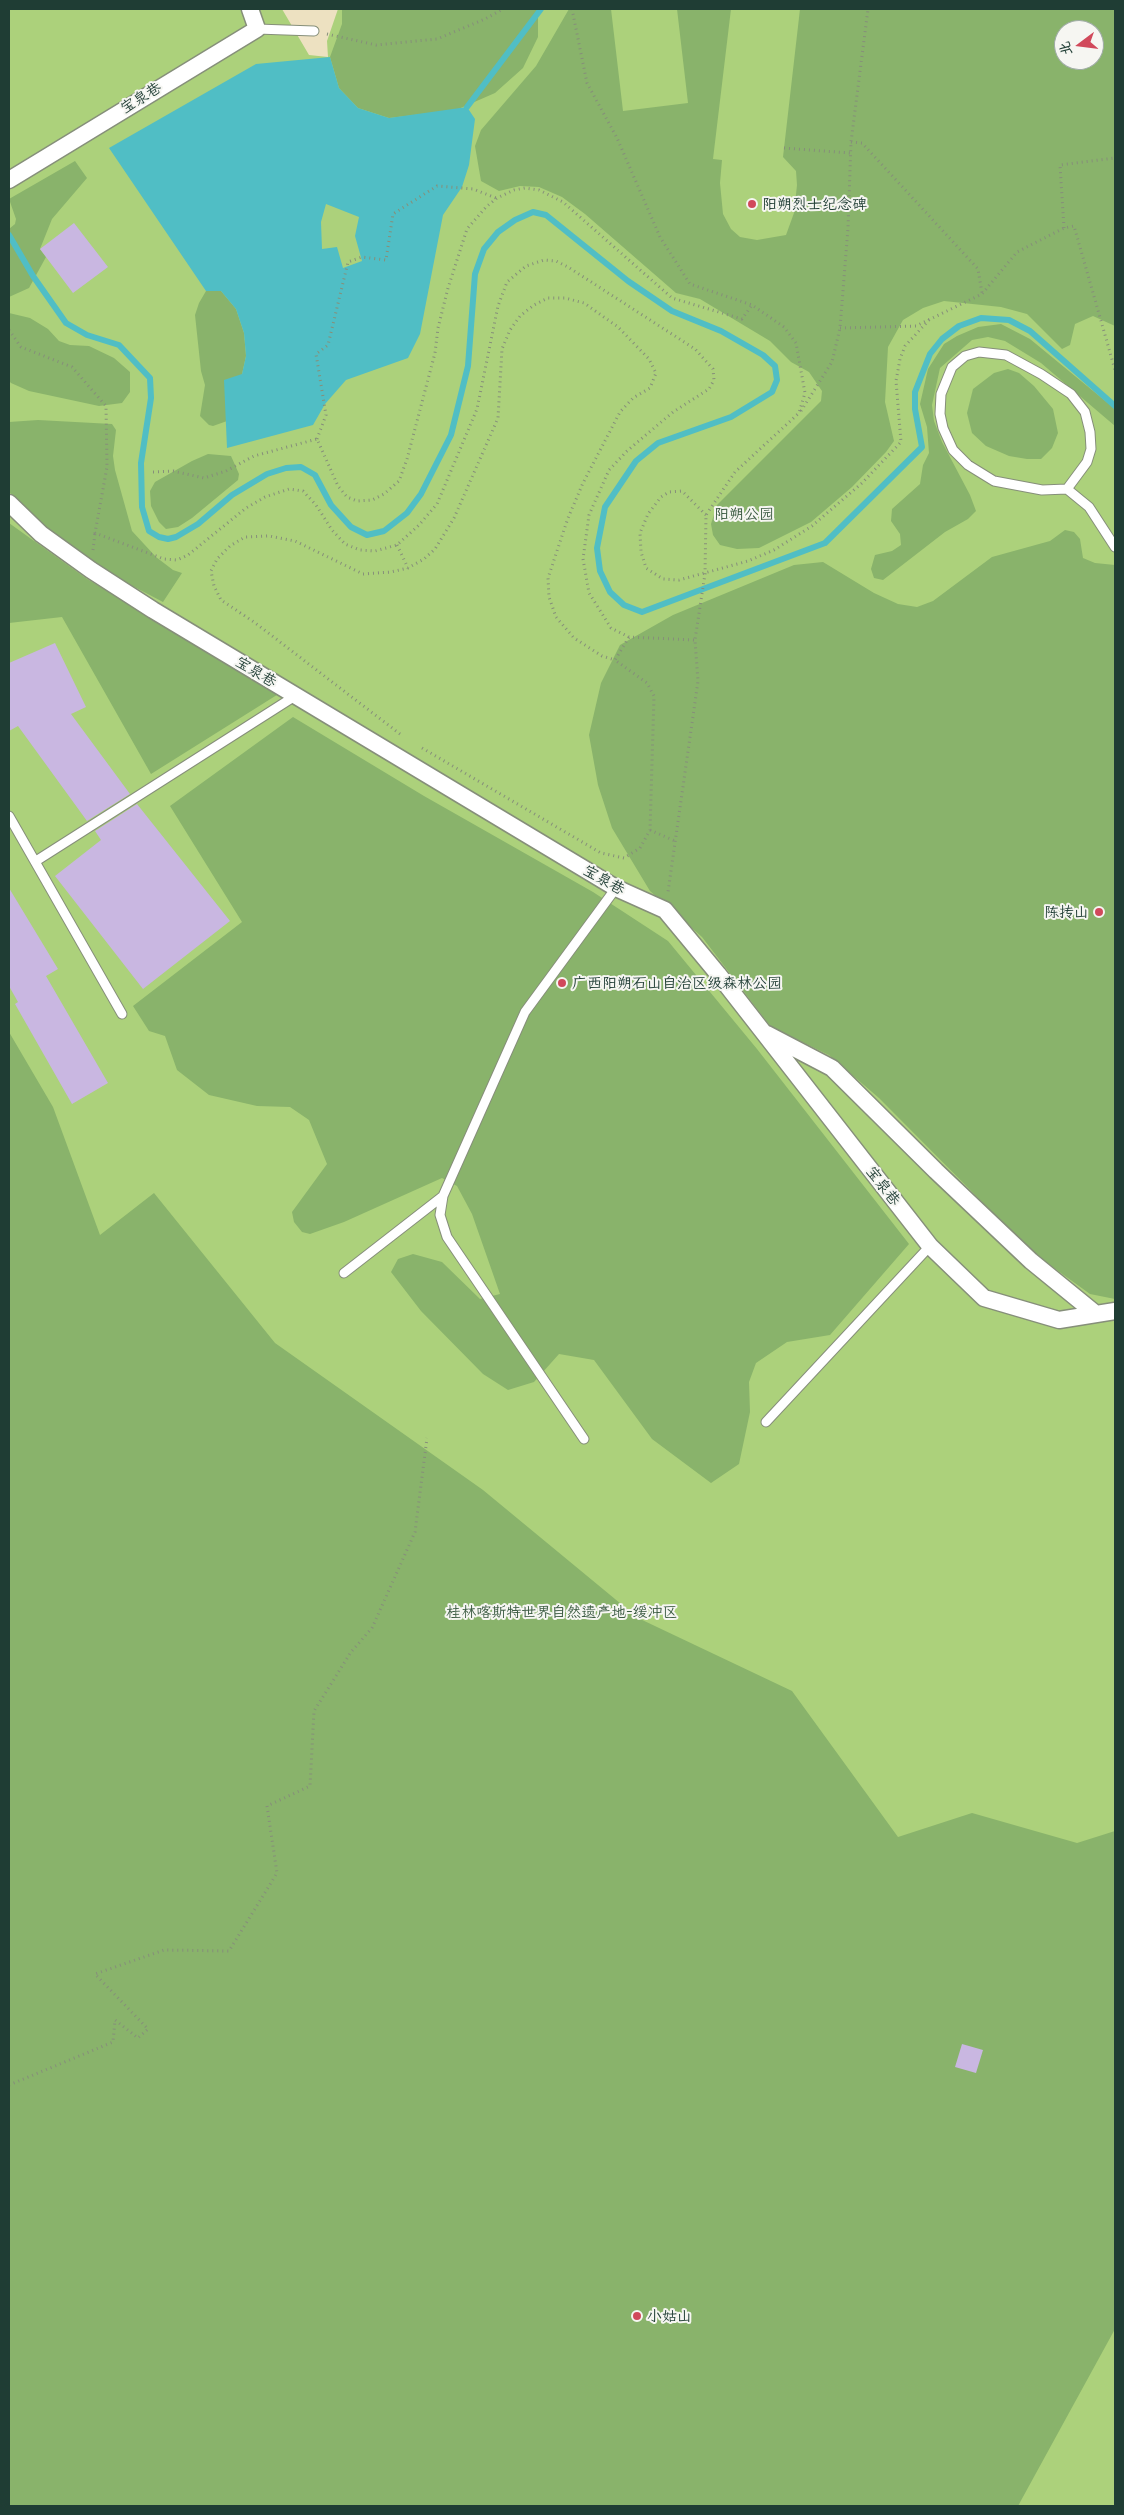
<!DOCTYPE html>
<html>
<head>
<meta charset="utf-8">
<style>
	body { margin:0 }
	#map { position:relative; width:1124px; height:2515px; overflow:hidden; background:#ede1c1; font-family:Mali,"LXGW WenKai TC",sans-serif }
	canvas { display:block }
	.frame { position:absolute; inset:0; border:10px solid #1f3d34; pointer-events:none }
	.north { position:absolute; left:1054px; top:20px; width:50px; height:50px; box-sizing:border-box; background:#f6f6f2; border:1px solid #a0aca6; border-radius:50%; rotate:255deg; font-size:14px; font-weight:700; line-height:20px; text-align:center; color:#1f3d34 }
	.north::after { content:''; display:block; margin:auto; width:18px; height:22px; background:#d1495b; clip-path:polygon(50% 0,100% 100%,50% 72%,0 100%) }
</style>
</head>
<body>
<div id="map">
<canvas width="1124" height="2515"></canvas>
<div class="frame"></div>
<div class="north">北</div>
</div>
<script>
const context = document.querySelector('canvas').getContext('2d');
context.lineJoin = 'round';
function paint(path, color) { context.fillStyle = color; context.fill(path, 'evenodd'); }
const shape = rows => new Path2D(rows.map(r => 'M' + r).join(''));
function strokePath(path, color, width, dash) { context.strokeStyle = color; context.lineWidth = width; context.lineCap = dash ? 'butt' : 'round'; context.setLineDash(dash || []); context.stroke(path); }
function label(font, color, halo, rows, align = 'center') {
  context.font = font + ' Mali,"LXGW WenKai TC",sans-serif'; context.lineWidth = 4; context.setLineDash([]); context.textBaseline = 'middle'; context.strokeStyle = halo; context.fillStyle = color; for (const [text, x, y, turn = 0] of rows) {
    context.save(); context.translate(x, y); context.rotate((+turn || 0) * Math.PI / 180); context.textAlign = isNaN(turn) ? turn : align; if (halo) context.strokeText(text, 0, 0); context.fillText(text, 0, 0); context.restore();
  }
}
const green = shape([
	[9,9,282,9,309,55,328,57,327,41,338,9,1115,9,1115,2506,9,2506],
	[1064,30,1094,30,1094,60,1064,60]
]);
const forest = shape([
	[342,9,538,9,538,37,523,68,495,93,456,110,389,118,358,108,339,88,330,57,342,24],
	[569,9,611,9,623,111,688,103,677,9,731,9,713,159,722,160,720,183,723,214,731,229,740,237,757,240,786,235,794,213,797,185,796,171,783,157,800,9,1115,9,1115,326,1093,316,1075,324,1070,345,1062,349,1027,314,1001,307,944,301,923,308,903,320,888,347,885,402,894,441,886,452,852,487,811,522,759,548,737,549,720,545,713,535,711,524,717,505,821,401,822,391,809,372,791,362,770,341,700,299,676,293,585,214,562,197,539,187,520,186,499,191,481,181,475,146,481,130,536,66],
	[1064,30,1094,30,1094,60,1064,60],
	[75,161,87,178,52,219,40,249,46,257,29,288,9,297,9,229,15,224,16,219,9,199],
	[213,290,221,291,236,309,244,333,246,356,242,374,226,407,227,421,213,426,209,425,200,416,205,385,201,371,195,315,199,303,206,291],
	[9,313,30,318,48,329,59,341,70,345,89,346,114,358,130,372,130,392,122,403,99,406,29,391,11,383,9,381],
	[1001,324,1030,339,1115,409,1115,426,1041,363,1005,341,988,337,972,340,940,368,932,405,934,421,942,442,970,495,976,511,968,519,945,532,883,580,874,578,871,569,875,555,892,551,901,545,900,534,891,521,892,509,920,484,923,465,929,453,927,427,920,404,928,369,944,344,957,336,978,327],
	[1008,369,1019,373,1034,386,1053,409,1058,433,1052,448,1041,459,1027,459,1009,456,986,446,972,433,967,413,973,389,994,373],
	[38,420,112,424,116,430,113,456,115,470,132,531,156,557,173,570,182,573,163,602,106,572,45,526,9,492,9,422],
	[208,454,231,456,239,474,238,480,192,518,178,527,166,529,159,522,151,506,150,491,155,482,192,461],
	[9,523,87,579,280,693,151,774,62,617,9,623],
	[1065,530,1074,532,1080,539,1083,558,1095,563,1115,565,1115,1299,1090,1294,1032,1252,879,1098,829,1055,771,1027,702,937,650,891,612,828,598,785,589,735,601,683,620,645,673,615,794,565,823,562,874,593,898,604,917,607,933,601,992,557,1050,541],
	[293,717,424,796,593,892,668,941,757,1049,909,1244,830,1335,787,1342,756,1363,749,1382,750,1412,739,1464,711,1483,652,1439,594,1360,559,1354,534,1382,508,1390,483,1374,421,1311,391,1272,398,1259,413,1254,442,1262,480,1299,500,1294,472,1214,457,1186,442,1178,344,1222,310,1234,302,1232,294,1222,292,1212,327,1164,309,1120,290,1107,257,1106,209,1095,177,1070,165,1036,149,1031,133,1006,242,922,170,806],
	[9,1032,53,1107,100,1235,154,1193,275,1343,483,1490,638,1618,792,1691,898,1837,972,1813,1077,1843,1115,1831,1115,2329,1018,2506,9,2506]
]);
const water = shape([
	[330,57,339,88,358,108,389,118,467,107,475,119,469,165,462,187,443,215,420,334,408,358,346,380,325,404,313,425,227,448,224,380,242,374,246,356,244,333,236,309,221,291,206,291,109,148,256,64],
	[326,204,359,217,355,236,362,261,343,268,337,247,322,249,321,222]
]);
const stream = shape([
	[467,107,541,9],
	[9,235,33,276,66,323,87,335,119,345,150,378,151,398,141,463,142,507,149,531,159,537,168,539,176,537,198,524,232,495,267,474,286,468,301,467,315,475,331,505,351,527,367,535,384,531,407,513,421,494,451,435,468,366,475,274,484,249,498,232,515,220,533,212,546,215,628,281,672,311,721,331,763,355,775,366,777,380,772,392,731,417,658,443,636,461,605,507,597,548,600,571,610,592,624,605,642,612,825,543,922,447,915,409,915,392,930,354,942,339,959,326,981,318,1009,320,1030,331,1115,406]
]);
const building = shape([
	[74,223,108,267,73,293,40,249],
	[55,643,86,707,71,714,130,794,87,821,18,726,9,731,9,663],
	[137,804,230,921,143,989,55,876,101,840,95,831],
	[9,888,58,969,46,976,108,1083,72,1104,15,1004,18,1002,9,986],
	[962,2044,983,2050,976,2073,955,2067]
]);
const path = shape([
	[572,9,587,83,617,138,660,237,690,284,752,305,784,327,796,343,805,393,799,413,735,472,706,515,705,574,695,640,698,681,668,892],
	[327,34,376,45,437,39,485,19,503,9],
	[851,142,862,143,978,269,982,293],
	[784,148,850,153],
	[1064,228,1060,165,1115,158],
	[840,328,916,326,982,294,1017,252,1064,228,1074,226,1115,370],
	[9,330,21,347,72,367,106,406,107,467,95,533,164,559,177,560,188,555,246,508,265,497,289,489,303,491,316,505,332,530,345,544,360,550,375,551,397,545,419,525,437,504,477,409,498,306,507,282,526,266,544,260,556,261,568,267,695,349,713,369,714,380,709,389,673,412,627,451,609,470,589,515,583,559,589,593,611,628,629,637,695,640],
	[801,411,832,362,840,328,848,228,851,142,868,9],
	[317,439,326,415,316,354,328,345,348,262,362,257,386,260,393,214,437,186,473,189,496,198],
	[153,472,173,471,204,478,226,471,254,456,317,439,338,486,347,497,357,501,372,500,384,494,399,481,407,459,435,353,438,328,448,288,467,229,486,207,497,198,514,190,525,188,539,190,563,202,672,298,742,319,752,305],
	[706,515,682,491,669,492,661,497,648,514,640,533,641,552,646,568,663,579,679,580,748,561,774,550,812,526,862,483,901,442,896,381,900,359,905,346,930,319],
	[397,545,408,568],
	[93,550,95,533],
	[400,734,254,622,221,600,214,586,211,571,217,559,230,546,245,537,269,536,295,541,363,574,391,572,408,568,424,559,435,549,454,518,498,418,502,349,510,330,520,316,534,305,548,298,565,298,584,303,618,327,649,359,656,373,650,388,633,398,620,412,583,483,568,518,548,578,549,597,556,617,574,638,602,656,615,660,629,637],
	[422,748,601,853,624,858,640,848,650,830,654,696,647,683,615,660],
	[650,830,675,841],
	[9,2085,113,2042,115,2020,138,2038,148,2029,95,1974,164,1950,229,1951,277,1873,267,1806,310,1786,314,1711,351,1652,372,1628,415,1532,427,1438]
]);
const service = shape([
	[257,29,314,31],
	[1067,489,1087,462,1091,449,1090,432,1085,412,1071,394,1041,374,1006,355,979,352,965,356,952,367,941,394,940,414,943,428,953,450,968,465,994,481,1042,490,1067,489,1089,507,1115,547],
	[9,816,122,1014],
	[36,861,295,696],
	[443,1196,440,1215,447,1237,584,1439],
	[344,1273,443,1196,525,1012,616,888],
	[766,1422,930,1246]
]);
const minor = shape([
	[9,180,257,29,250,9],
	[9,503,41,534,91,570,153,610,616,888,665,910,718,974,930,1246,984,1298,1059,1320,1115,1311],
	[767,1034,832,1068,936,1171,1031,1261,1096,1314]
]);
const markers = [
	[752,204,5,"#d1495b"],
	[1099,912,5,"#d1495b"],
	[562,983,5,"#d1495b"],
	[637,2316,5,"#d1495b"]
];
const streetNames = [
	["宝泉巷",141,98,-32],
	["宝泉巷",256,672,31],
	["宝泉巷",604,880,29],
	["宝泉巷",883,1186,52]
];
const poiNames = [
	["阳朔烈士纪念碑",762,204],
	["陈抟山",1089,912,"right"],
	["广西阳朔石山自治区级森林公园",572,983],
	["小姑山",647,2316]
];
const parkNames = [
	["阳朔公园",744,514],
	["桂林喀斯特世界自然遗产地-缓冲区",562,1612]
];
paint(green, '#acd17b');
paint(forest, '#89b36b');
paint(water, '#50bec5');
strokePath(stream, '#50bec5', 6);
paint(building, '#c9b7e1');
strokePath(service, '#868f7a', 11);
strokePath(minor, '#868f7a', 19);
strokePath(path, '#868f7a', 3, [1, 4]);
strokePath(service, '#fff', 9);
strokePath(minor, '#fff', 16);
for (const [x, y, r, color] of markers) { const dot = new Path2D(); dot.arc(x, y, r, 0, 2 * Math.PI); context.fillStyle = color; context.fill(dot); strokePath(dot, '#f6f6f2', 2); }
label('15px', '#1f3d34', '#f6f6f2', streetNames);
label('15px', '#1f3d34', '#f6f6f2', poiNames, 'left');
label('15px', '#3b5b42', '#f6f6f2', parkNames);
</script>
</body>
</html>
